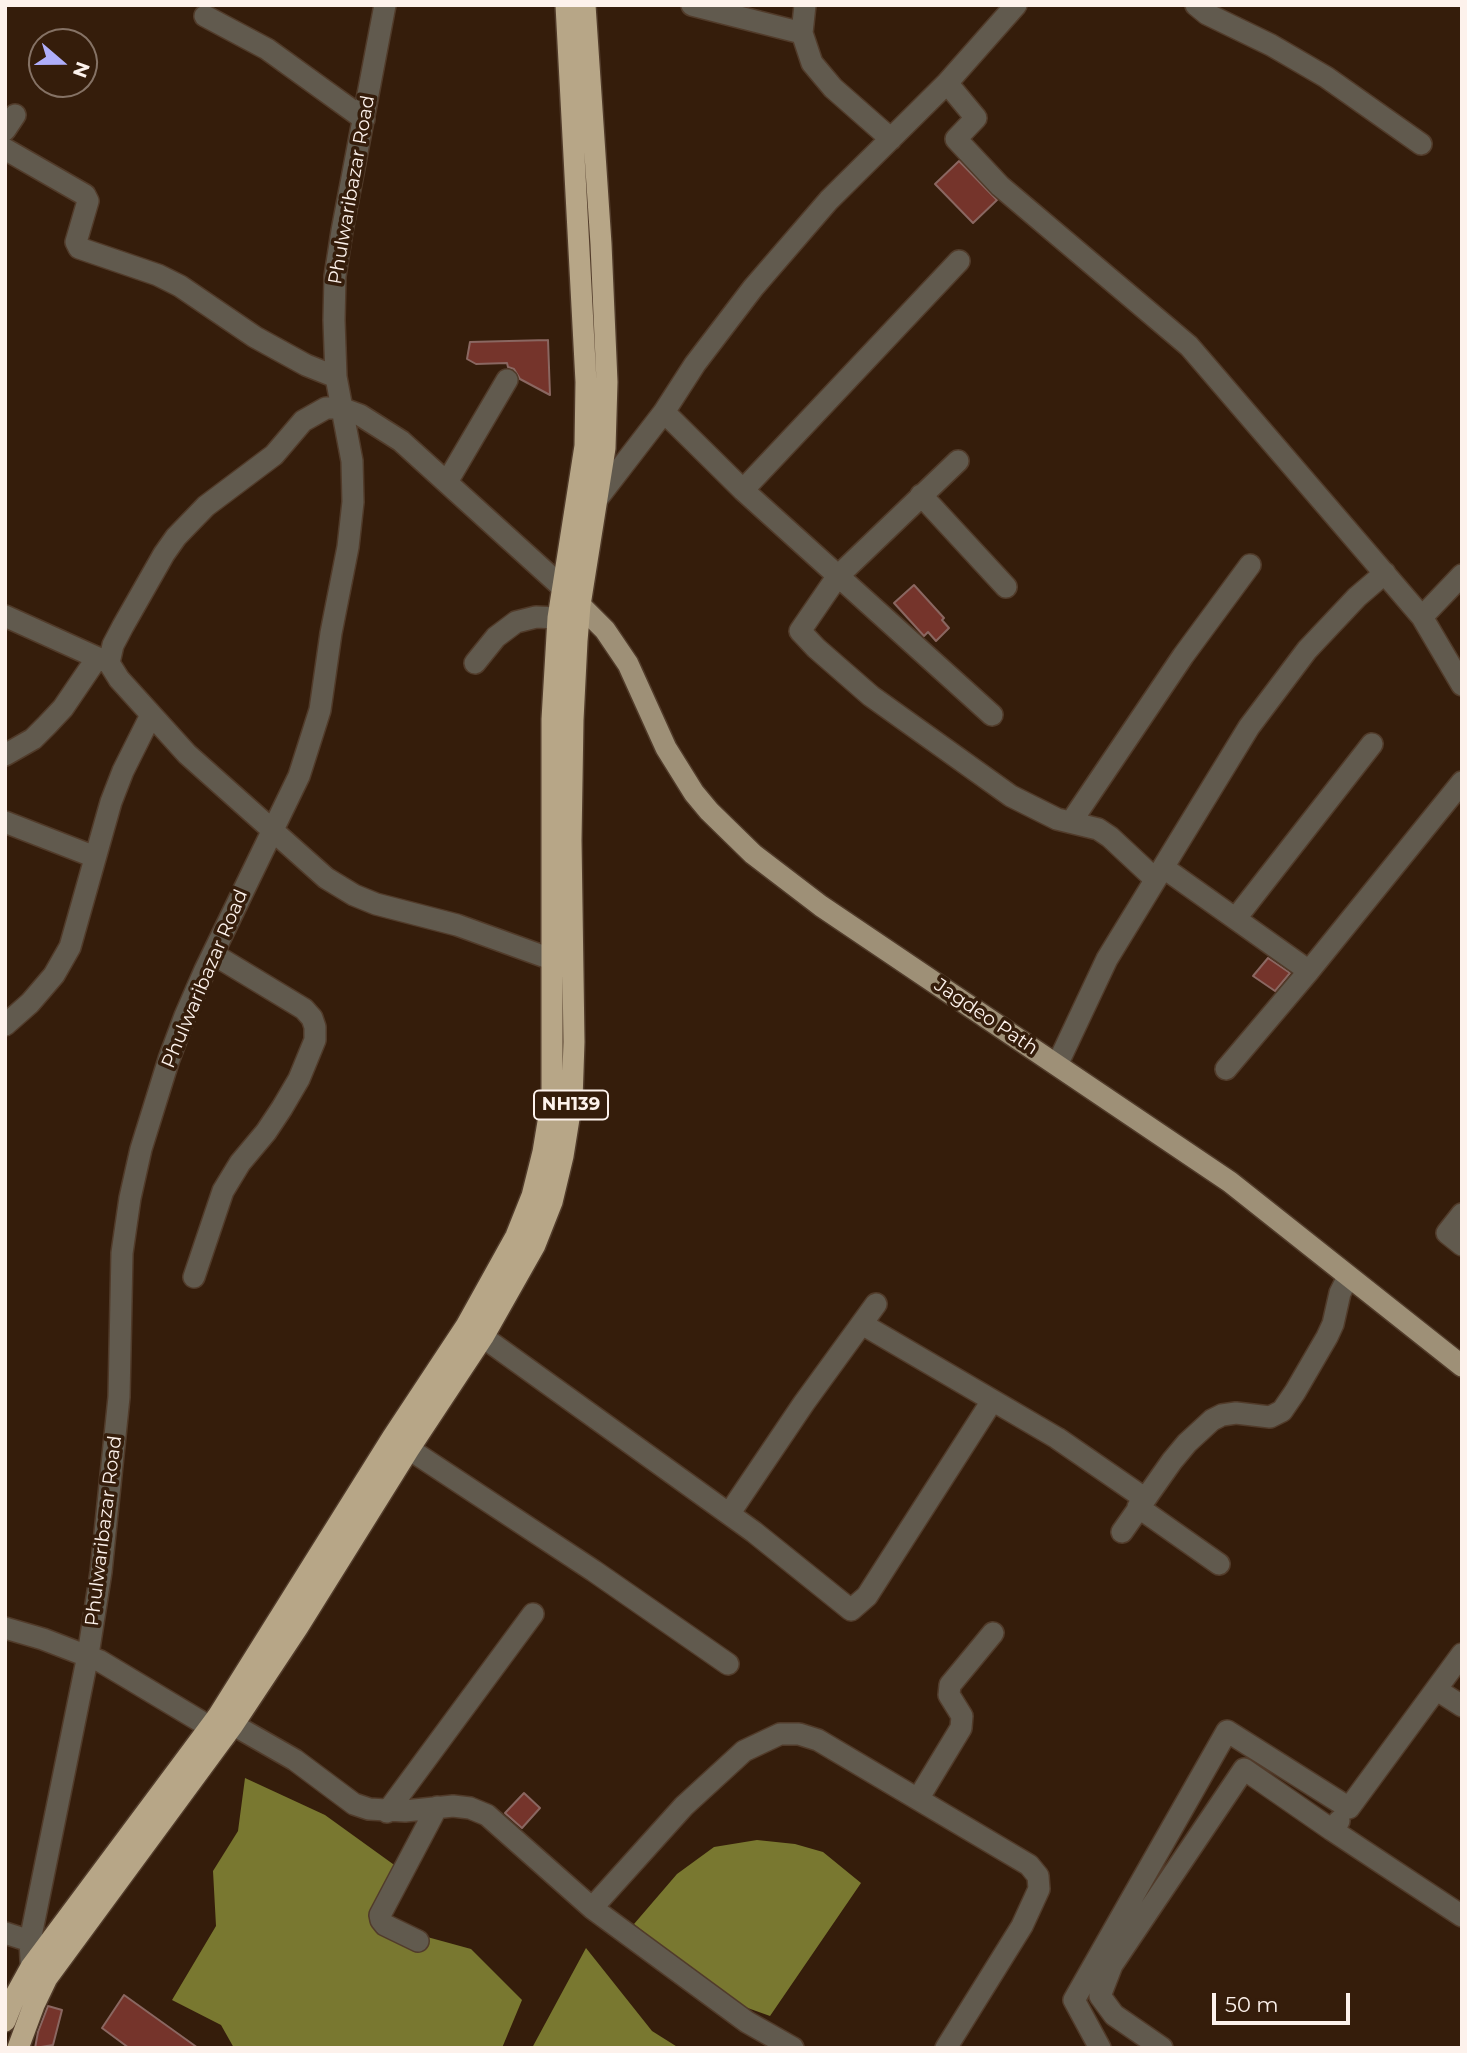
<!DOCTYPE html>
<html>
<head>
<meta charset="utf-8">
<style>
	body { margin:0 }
	#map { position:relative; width:1467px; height:2053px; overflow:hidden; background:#351d0b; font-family:Montserrat,sans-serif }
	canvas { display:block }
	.frame { position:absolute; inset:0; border:7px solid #fdf2ec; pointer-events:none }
	.north { position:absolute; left:28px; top:28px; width:70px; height:70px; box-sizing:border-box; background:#351d0b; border:2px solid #857265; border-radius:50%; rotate:110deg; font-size:19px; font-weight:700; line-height:28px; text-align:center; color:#fdf2ec }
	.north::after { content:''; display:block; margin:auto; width:24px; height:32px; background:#afaefa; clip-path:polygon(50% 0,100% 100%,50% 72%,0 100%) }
	.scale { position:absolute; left:1212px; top:1993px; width:138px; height:32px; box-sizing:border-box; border:4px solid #fdf2ec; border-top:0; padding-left:9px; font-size:21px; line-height:24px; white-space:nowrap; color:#fdf2ec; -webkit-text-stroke:5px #351d0b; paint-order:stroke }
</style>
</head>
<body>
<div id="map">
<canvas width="1467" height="2053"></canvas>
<div class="frame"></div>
<div class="north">N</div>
<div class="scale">50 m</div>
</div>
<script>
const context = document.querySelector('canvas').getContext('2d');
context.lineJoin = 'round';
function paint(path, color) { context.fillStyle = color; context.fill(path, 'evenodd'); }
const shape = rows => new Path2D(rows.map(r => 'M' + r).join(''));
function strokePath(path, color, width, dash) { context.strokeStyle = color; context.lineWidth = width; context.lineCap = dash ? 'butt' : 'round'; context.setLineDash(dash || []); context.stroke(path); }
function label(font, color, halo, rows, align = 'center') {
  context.font = font + ' Montserrat,sans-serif'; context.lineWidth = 7; context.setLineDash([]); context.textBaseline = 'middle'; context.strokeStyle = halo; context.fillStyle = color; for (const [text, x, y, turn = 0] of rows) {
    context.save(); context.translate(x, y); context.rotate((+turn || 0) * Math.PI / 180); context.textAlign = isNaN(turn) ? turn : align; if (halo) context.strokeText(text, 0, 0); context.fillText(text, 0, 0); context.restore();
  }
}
const water = shape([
	[245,1778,325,1815,404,1872,381,1914,409,1932,471,1949,522,2000,502,2048,234,2048,221,2025,172,2000,216,1926,213,1871,238,1831],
	[757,1840,795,1844,823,1852,861,1883,770,2016,731,2002,634,1924,677,1874,714,1847],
	[586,1948,652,2031,679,2048,532,2048]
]);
const building = shape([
	[959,161,997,200,973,223,935,184,959,161],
	[548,340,550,395,520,379,514,369,508,367,507,363,476,364,467,359,470,342,548,340],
	[914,585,944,618,942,620,949,628,936,641,928,632,924,636,894,603,914,585],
	[1268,958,1290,973,1275,991,1253,976,1268,958],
	[524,1793,540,1808,522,1828,505,1813,524,1793],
	[124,1995,198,2048,129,2048,102,2028,124,1995],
	[48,2006,62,2010,53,2045,35,2048,38,2032,48,2006]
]);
const minor = shape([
	[692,5,802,33],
	[805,5,802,33,812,63,833,88,891,139],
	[1196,5,1207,14,1271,45,1326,77,1421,144],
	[205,16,267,49,364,119],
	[947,83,976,118,956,139,1000,186,1189,346,1422,617],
	[5,130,15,115],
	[5,149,85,195,88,201,76,242,79,248,158,275,180,286,255,337,306,365,336,377],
	[664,412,743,490,992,715],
	[958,461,837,577,800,631,816,648,871,696,1011,796,1057,819,1098,829,1110,837,1155,879],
	[447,482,507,380],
	[743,490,959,261],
	[921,495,1006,587],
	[597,499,664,412,695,364,753,288,829,200,947,83,1016,5],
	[1462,575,1422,617,1462,685],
	[5,616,109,663],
	[475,663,496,637,516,622,536,617,558,618],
	[5,755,33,739,47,725,63,708,97,658],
	[5,822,95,857],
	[1071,822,1183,656,1250,565],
	[1164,868,1309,971],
	[1236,918,1372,744],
	[551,959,457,925,376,904,354,895,326,878,187,754,119,679,109,663,113,645,123,626,164,554,176,537,206,506,274,455,303,421,326,408,341,408,360,415,401,441,562,587],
	[5,1025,30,1003,54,975,70,947,111,802,123,771,151,715],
	[1057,1065,1107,959,1249,727,1307,650,1357,597,1385,573],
	[1226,1069,1309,971,1462,782],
	[1462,1214,1447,1233,1462,1245],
	[194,1277,223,1191,240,1163,266,1132,282,1108,299,1079,315,1040,315,1027,312,1018,304,1009,213,954],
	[862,1324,1057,1438,1144,1498],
	[483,1337,754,1532,851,1610,867,1596,992,1401],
	[409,1449,594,1571,728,1664],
	[1138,1507,1219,1564],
	[729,1514,804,1403,876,1304],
	[1122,1532,1172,1461,1187,1443,1212,1420,1222,1415,1236,1413,1270,1417,1282,1411,1295,1392,1327,1337,1333,1324,1340,1293,1348,1277],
	[5,1628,43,1639,100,1661,225,1736],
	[1437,1690,1462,1706],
	[218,1716,295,1760,354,1804,369,1809,405,1811,453,1806,470,1808,487,1815,592,1908,747,2022,793,2048],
	[918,1799,961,1728,962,1716,949,1695,950,1685,993,1633],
	[387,1812,533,1614],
	[1339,1821,1332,1830,1462,1916],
	[592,1908,684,1806,744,1751,780,1734,799,1734,818,1740,1029,1865,1038,1876,1039,1889,1022,1926,946,2048],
	[5,1933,30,1941],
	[418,1941,385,1925,381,1920,380,1915,437,1807],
	[32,1978,30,1941,88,1655,101,1572,119,1397,122,1253,130,1198,141,1149,169,1059,185,1016,205,970,299,776,320,710,331,633,348,547,353,502,352,461,336,377,334,320,335,276,342,231,385,5],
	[1100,2048,1074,2000,1227,1731,1349,1808,1462,1654],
	[1162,2048,1114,2015,1100,1996,1112,1965,1244,1769,1332,1830]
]);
const major = shape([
	[580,605,605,630,628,664,666,748,694,793,709,811,753,854,821,906,1230,1182,1462,1366]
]);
const highway = shape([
	[5,2021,15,1996,31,1967,218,1716,392,1438,466,1326,516,1236,532,1196,543,1152,552,1098,552,719,558,618,585,446,586,382,566,5],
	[18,2048,34,2005,47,1978,233,1725,298,1627,409,1449,483,1337,535,1245,552,1202,563,1156,572,1100,574,1042,571,840,573,720,577,641,580,605,605,448,607,382,601,244,585,5]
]);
const shields = [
	[571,1105,74]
];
const shieldNames = [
	["NH139",571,1105]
];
const streetNames = [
	["Phulwaribazar Road",352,190,-80],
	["Phulwaribazar Road",205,979,-67],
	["Jagdeo Path",986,1017,34],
	["Phulwaribazar Road",104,1531,-83]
];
paint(water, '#797830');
paint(building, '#75342b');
strokePath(building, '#8a6761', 2);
strokePath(minor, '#513b2a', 24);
strokePath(major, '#513b2a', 24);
strokePath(highway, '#513b2a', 24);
strokePath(minor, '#615a4e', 21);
strokePath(major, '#9e9077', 21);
strokePath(highway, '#b7a687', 21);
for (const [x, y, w] of shields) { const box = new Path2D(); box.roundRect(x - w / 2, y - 14.5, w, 29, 5); context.fillStyle = '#351d0b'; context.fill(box); strokePath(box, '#fdf2ec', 2); }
label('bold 18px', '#fdf2ec', null, shieldNames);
label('19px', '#fdf2ec', '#351d0b', streetNames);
</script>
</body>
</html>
